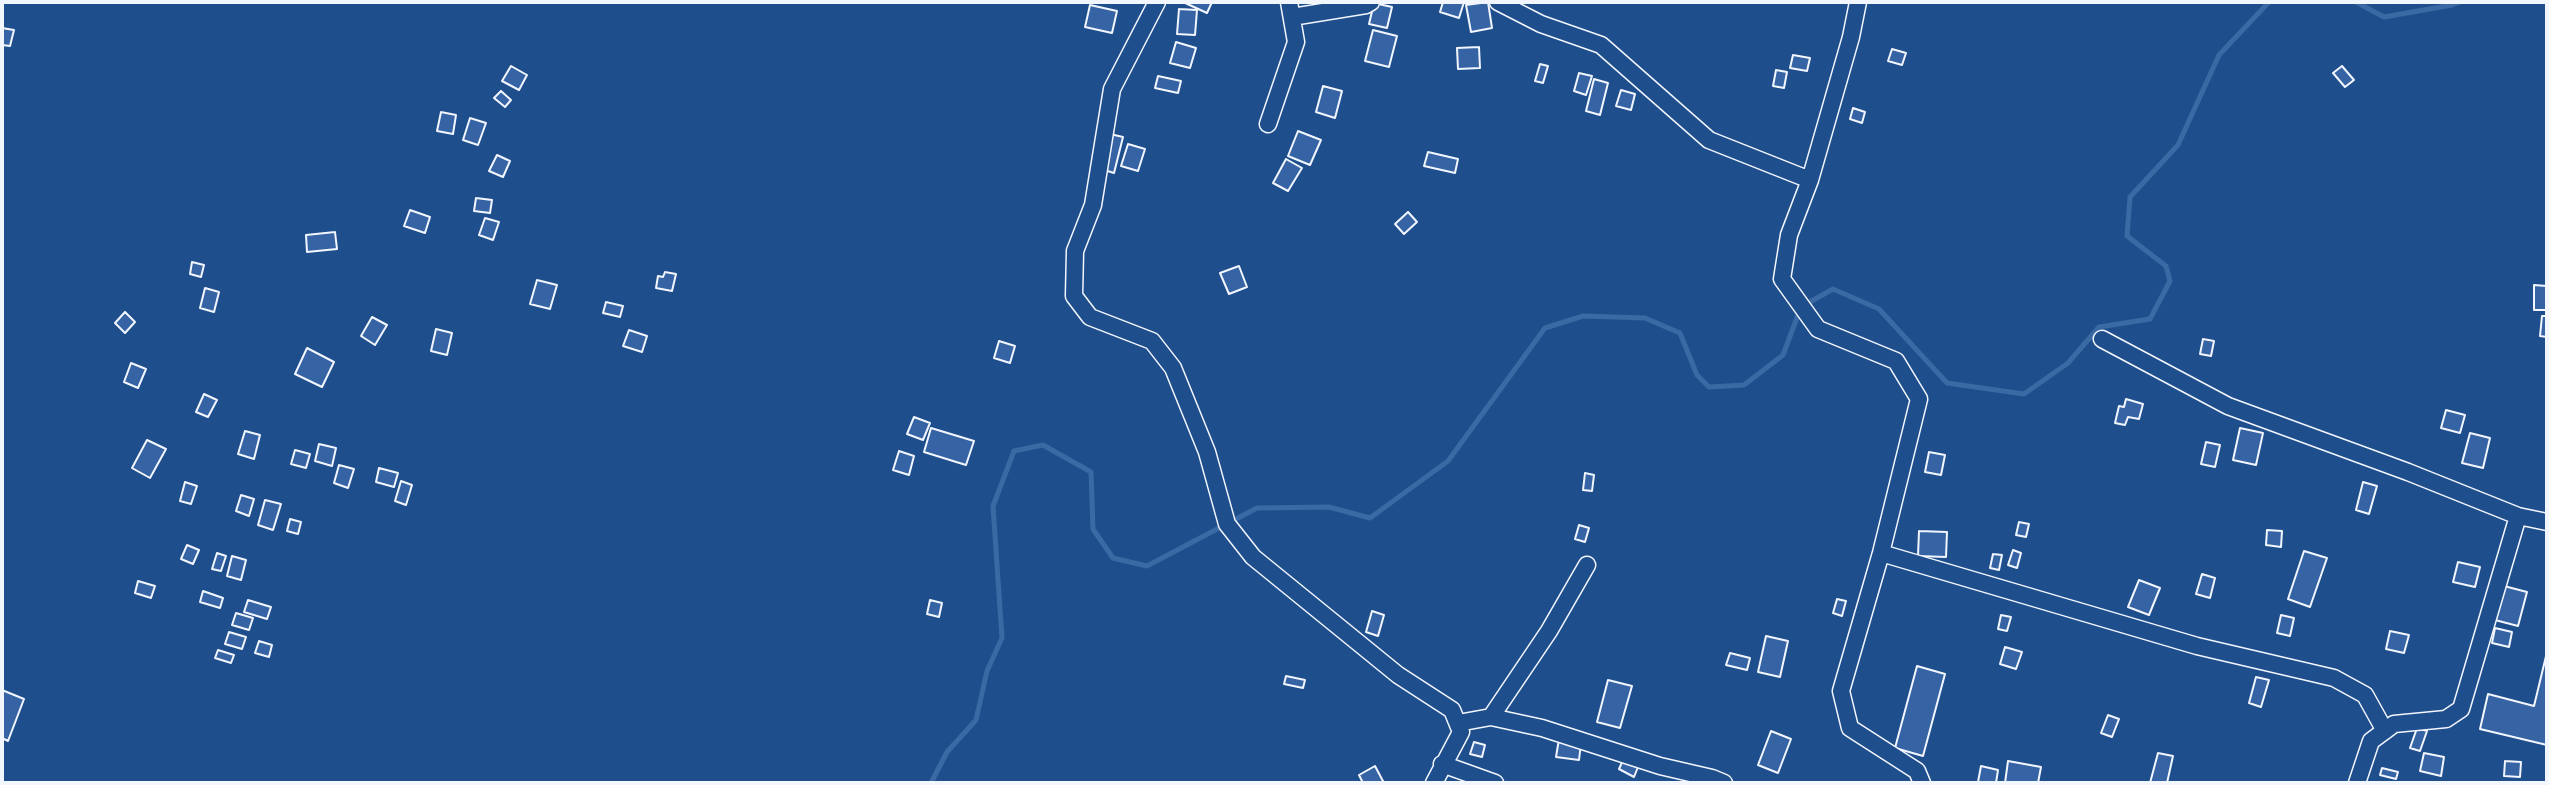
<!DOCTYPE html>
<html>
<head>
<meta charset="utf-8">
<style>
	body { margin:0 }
	#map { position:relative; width:2549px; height:785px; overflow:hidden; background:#1f4e8c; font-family:Lato,sans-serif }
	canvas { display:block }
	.frame { position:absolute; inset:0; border:4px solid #f2f6ff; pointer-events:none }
</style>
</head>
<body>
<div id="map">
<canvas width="2549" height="785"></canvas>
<div class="frame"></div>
</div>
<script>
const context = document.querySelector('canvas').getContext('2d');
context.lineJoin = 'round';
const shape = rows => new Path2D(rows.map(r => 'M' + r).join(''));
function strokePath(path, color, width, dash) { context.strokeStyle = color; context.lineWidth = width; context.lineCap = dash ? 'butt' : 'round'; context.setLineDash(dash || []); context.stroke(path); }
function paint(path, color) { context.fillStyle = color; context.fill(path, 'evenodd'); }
const stream = shape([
	[2356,2,2384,17,2452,5,2460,2],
	[931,783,947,752,976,720,987,671,1002,638,993,506,1014,451,1043,445,1091,472,1093,529,1113,558,1147,566,1257,508,1329,507,1370,518,1448,461,1545,328,1583,316,1645,318,1680,333,1697,375,1709,387,1744,385,1783,355,1801,307,1833,289,1879,309,1947,383,2024,394,2068,363,2099,327,2150,319,2170,281,2166,266,2127,236,2130,197,2178,145,2219,55,2269,2]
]);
const building = shape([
	[1183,2,1212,2,1207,13,1183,2],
	[1443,2,1464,2,1459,18,1440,12,1443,2],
	[1488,2,1492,28,1471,32,1466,5,1488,2],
	[1374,3,1392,7,1387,28,1369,24,1374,3],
	[1090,5,1117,11,1112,33,1085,27,1090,5],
	[1179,9,1197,10,1195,35,1177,34,1179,9],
	[2,28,14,30,10,46,2,45,2,28],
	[1373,30,1397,36,1389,67,1365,61,1373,30],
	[1176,42,1196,48,1190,68,1170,63,1176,42],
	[1479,47,1480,68,1458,69,1457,48,1479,47],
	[1892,49,1906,53,1902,65,1888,61,1892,49],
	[1793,55,1810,58,1807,71,1790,68,1793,55],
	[1540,64,1548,66,1543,83,1535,81,1540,64],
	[511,66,527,75,519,90,502,81,511,66],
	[2342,66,2354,80,2345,87,2333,73,2342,66],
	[1776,70,1787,72,1784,88,1773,86,1776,70],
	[1579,73,1592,76,1586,95,1574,91,1579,73],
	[1158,76,1181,81,1178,93,1155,88,1158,76],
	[1594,79,1608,83,1600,115,1586,111,1594,79],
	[1323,86,1342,91,1335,118,1316,112,1323,86],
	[1621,90,1635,94,1631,110,1616,106,1621,90],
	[501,91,511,100,505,107,494,98,501,91],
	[1853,108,1865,112,1862,123,1850,119,1853,108],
	[441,112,456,115,453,134,437,131,441,112],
	[470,118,486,123,478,145,463,140,470,118],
	[1298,131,1321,140,1310,165,1288,156,1298,131],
	[1110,134,1123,137,1114,173,1101,169,1110,134],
	[1128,144,1145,149,1138,171,1121,166,1128,144],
	[1428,152,1458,159,1455,173,1424,166,1428,152],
	[497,155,510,161,503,177,489,171,497,155],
	[1286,159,1302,168,1288,191,1273,183,1286,159],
	[476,198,492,200,490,213,474,211,476,198],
	[410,210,430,217,425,233,404,226,410,210],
	[1408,212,1417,222,1404,234,1395,224,1408,212],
	[485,218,499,222,493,240,479,235,485,218],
	[335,232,337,249,307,252,306,235,335,232],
	[192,262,204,265,201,277,190,274,192,262],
	[1239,266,1247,287,1229,294,1220,273,1239,266],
	[665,272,676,274,672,291,656,288,658,276,663,277,665,272],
	[537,280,557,285,550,309,530,304,537,280],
	[2534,285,2547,286,2547,310,2534,310,2534,285],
	[205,288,219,292,214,312,200,308,205,288],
	[606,302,623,306,620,317,603,313,606,302],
	[125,312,135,322,125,333,115,323,125,312],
	[2542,316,2547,316,2547,337,2540,336,2542,316],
	[372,317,387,325,375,345,361,336,372,317],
	[436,329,452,333,447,355,431,351,436,329],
	[629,330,647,336,642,352,623,346,629,330],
	[2203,339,2214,341,2211,356,2200,354,2203,339],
	[999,341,1015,346,1010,363,994,358,999,341],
	[307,348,334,362,322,387,295,374,307,348],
	[131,363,146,369,138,388,124,382,131,363],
	[204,394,217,400,208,417,196,412,204,394],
	[2126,399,2143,404,2139,419,2128,417,2125,425,2115,423,2119,406,2124,407,2126,399],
	[2446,410,2465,415,2460,433,2441,428,2446,410],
	[914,417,930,423,923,440,907,434,914,417],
	[931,428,974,441,966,465,924,452,931,428],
	[2240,428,2263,433,2256,465,2233,460,2240,428],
	[245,431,260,435,254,459,238,454,245,431],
	[2470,433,2490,438,2483,468,2462,463,2470,433],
	[147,440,166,449,150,478,132,468,147,440],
	[2206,442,2220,445,2215,467,2201,464,2206,442],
	[319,444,336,448,332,466,315,461,319,444],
	[295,450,310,454,306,468,291,464,295,450],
	[899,451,914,456,909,475,893,470,899,451],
	[1929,452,1945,455,1941,475,1925,472,1929,452],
	[339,465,354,469,348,488,334,483,339,465],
	[379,468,398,473,394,487,376,482,379,468],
	[1585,473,1594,475,1592,491,1583,490,1585,473],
	[401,481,412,485,406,505,395,501,401,481],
	[185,482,197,486,191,504,180,501,185,482],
	[2363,482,2377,486,2369,514,2356,510,2363,482],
	[241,495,254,499,249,516,236,511,241,495],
	[265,500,281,504,273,530,258,525,265,500],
	[290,519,301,522,298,534,287,531,290,519],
	[2019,522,2029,524,2026,537,2016,535,2019,522],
	[1579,525,1589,528,1585,542,1575,539,1579,525],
	[2267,530,2282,531,2281,547,2266,545,2267,530],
	[1919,531,1947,532,1946,557,1918,556,1919,531],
	[187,545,199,550,193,564,181,559,187,545],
	[2013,550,2021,553,2017,568,2008,565,2013,550],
	[2304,551,2327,558,2310,607,2288,599,2304,551],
	[217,553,226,556,221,571,212,569,217,553],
	[1993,554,2002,555,1999,570,1990,568,1993,554],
	[232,556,246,560,241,580,227,576,232,556],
	[2458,562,2480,567,2475,587,2453,582,2458,562],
	[2202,574,2215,578,2210,598,2196,594,2202,574],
	[2139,580,2160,588,2149,615,2128,607,2139,580],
	[138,581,155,586,151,598,135,593,138,581],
	[2504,586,2527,592,2518,626,2495,620,2504,586],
	[203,591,223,598,220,608,200,602,203,591],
	[1837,599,1846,601,1842,616,1833,613,1837,599],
	[248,600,271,607,267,619,244,612,248,600],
	[930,600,942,603,939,617,927,614,930,600],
	[1372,611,1384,615,1378,636,1366,632,1372,611],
	[236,613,253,618,249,630,232,625,236,613],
	[2001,615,2011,617,2007,631,1998,629,2001,615],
	[2281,615,2294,618,2290,636,2277,633,2281,615],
	[2495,628,2512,632,2509,647,2492,643,2495,628],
	[2390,631,2409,635,2404,653,2386,649,2390,631],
	[229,632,246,637,242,649,225,644,229,632],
	[1766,636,1788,641,1780,677,1758,672,1766,636],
	[259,641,272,645,269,657,255,653,259,641],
	[2005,647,2022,652,2016,669,2000,664,2005,647],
	[218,650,234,655,231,663,215,658,218,650],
	[2547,652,2547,745,2480,729,2488,694,2534,706,2547,652],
	[1730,653,1750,658,1747,670,1726,665,1730,653],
	[1917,666,1945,674,1923,756,1895,748,1917,666],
	[1286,676,1305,680,1303,688,1284,684,1286,676],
	[2256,677,2269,680,2261,707,2249,703,2256,677],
	[1608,680,1632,686,1620,728,1597,722,1608,680],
	[2,690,24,699,8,741,2,738,2,690],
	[2108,715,2119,719,2112,737,2101,733,2108,715],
	[2417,728,2427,731,2420,751,2410,748,2417,728],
	[1771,731,1791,739,1778,773,1758,765,1771,731],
	[1559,739,1581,743,1579,760,1556,757,1559,739],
	[1474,742,1485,745,1482,757,1470,754,1474,742],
	[2158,753,2173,756,2167,783,2150,783,2158,753],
	[2424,753,2444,757,2441,776,2420,771,2424,753],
	[1623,760,1638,767,1634,777,1619,769,1623,760],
	[2008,761,2041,767,2038,783,2005,783,2008,761],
	[2505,761,2521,762,2520,777,2504,776,2505,761],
	[1375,766,1384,783,1363,783,1359,775,1375,766],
	[1981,766,1998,770,1996,783,1978,782,1981,766],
	[2382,768,2398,772,2396,779,2380,775,2382,768]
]);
const street = shape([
	[1157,2,1112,89,1093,205,1075,251,1074,296,1090,317,1152,341,1173,368,1207,452,1227,524,1253,557,1398,675,1452,710,1461,732,1434,783],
	[1498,2,1541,24,1601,45,1709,140,1810,180],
	[1858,2,1851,37,1810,180,1789,235,1782,279,1818,329,1896,361,1919,399,1881,553,1841,691,1850,728,1917,771,1922,783],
	[1292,17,1366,5,1371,2],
	[1268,124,1296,42,1289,2],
	[2102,339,2228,406,2408,472,2518,516,2547,522],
	[1881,553,2197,646,2334,678,2365,695,2385,731],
	[1491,717,1549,631,1587,565],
	[1458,723,1491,717,1542,728,1660,766,1712,778,1724,783],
	[1442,764,1495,783],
	[2357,783,2371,741,2394,724,2446,719,2461,709,2518,516]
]);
strokePath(stream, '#3b69a3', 5);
paint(building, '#3563a3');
strokePath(building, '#f2f6ff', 2);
strokePath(street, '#f2f6ff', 19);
strokePath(street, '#1f4e8c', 16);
</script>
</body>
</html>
